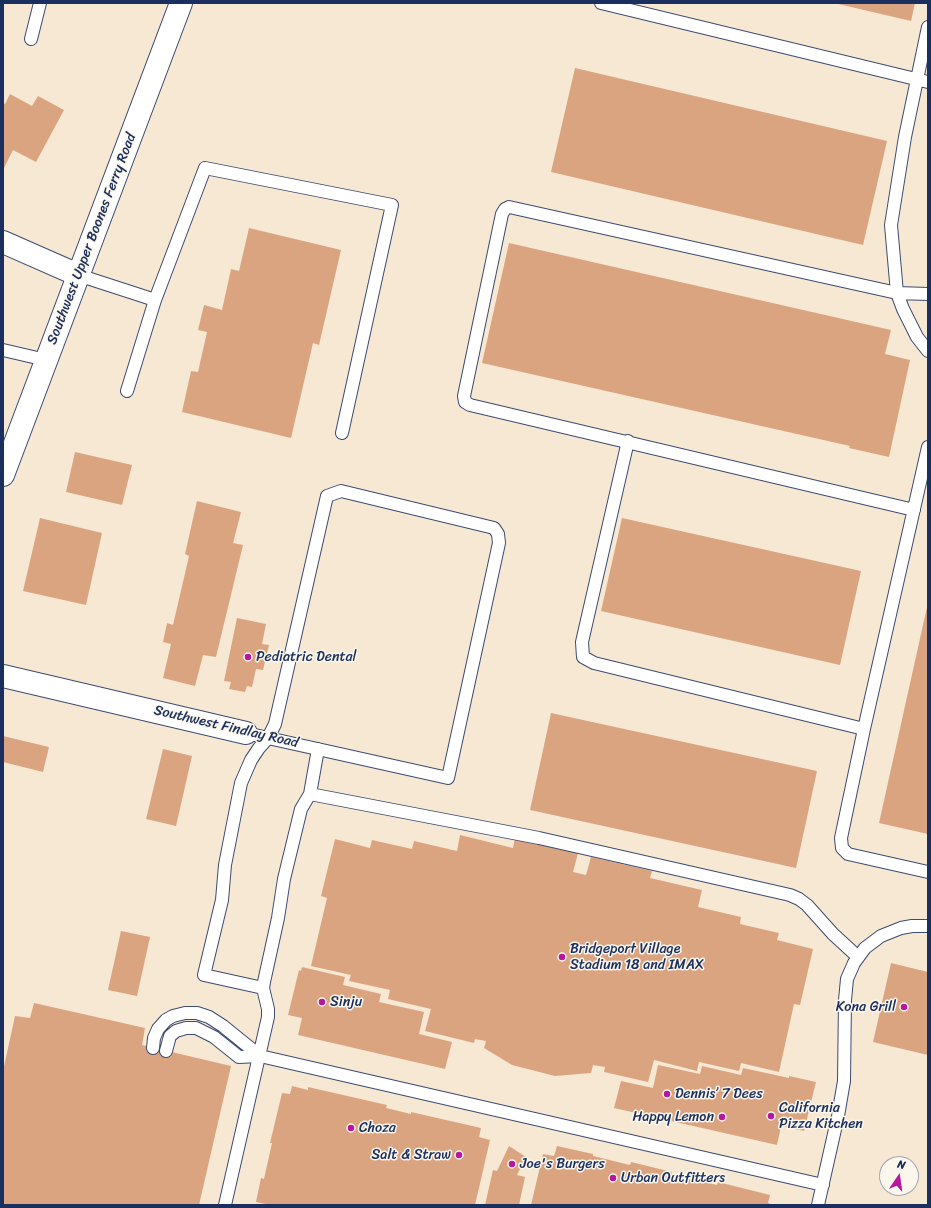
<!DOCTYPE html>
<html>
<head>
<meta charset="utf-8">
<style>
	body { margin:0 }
	#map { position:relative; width:931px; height:1208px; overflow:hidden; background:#f7e8d3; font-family:Sriracha,sans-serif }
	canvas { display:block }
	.frame { position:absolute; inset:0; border:4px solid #1b2f5e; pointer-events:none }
	.north { position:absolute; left:879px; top:1156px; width:40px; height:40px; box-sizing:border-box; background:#fbf7ec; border:1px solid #a1a7b3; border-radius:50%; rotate:13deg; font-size:11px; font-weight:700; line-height:16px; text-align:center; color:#1b2f5e }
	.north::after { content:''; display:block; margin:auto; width:14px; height:18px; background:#b5179e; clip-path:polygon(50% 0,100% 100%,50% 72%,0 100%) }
</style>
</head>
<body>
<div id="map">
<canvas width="931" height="1208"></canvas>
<div class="frame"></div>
<div class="north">N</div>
</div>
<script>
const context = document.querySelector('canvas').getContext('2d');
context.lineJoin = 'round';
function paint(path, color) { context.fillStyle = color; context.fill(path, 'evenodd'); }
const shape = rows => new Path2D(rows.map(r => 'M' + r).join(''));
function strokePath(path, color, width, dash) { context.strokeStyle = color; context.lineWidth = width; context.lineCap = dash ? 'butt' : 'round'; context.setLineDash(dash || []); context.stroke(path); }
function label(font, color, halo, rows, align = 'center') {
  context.font = font + ' Sriracha,sans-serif'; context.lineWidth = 3; context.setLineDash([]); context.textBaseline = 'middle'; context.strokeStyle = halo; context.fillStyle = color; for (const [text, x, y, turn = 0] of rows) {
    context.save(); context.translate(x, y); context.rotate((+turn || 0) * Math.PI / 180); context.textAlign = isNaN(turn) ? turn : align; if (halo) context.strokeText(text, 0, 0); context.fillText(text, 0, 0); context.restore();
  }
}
const building = shape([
	[834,3,915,3,911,21],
	[575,68,887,141,863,245,551,172],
	[10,94,32,106,38,96,64,110,36,162,13,150,3,170,3,103,5,104],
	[249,228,341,250,319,345,313,343,291,438,182,412,191,371,198,372,207,332,198,330,204,305,222,310,231,269,239,271],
	[509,243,891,330,885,354,910,360,889,457,849,448,850,446,482,363],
	[75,452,132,465,122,505,66,492],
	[197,501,241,512,233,543,243,545,216,657,203,655,195,686,163,678,171,644,163,642,167,623,173,625,189,556,185,554],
	[40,518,102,533,86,605,23,591],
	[622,518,861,571,840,665,601,611],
	[927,607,928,607,928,834,879,823],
	[237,618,266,624,262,644,269,645,263,670,256,669,252,687,247,686,245,692,229,689,231,682,224,681],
	[551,713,817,771,796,868,530,810],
	[3,736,49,747,43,772,3,762],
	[163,749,192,756,176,826,146,819],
	[460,835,513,848,515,838,578,853,573,872,586,875,591,857,652,871,650,878,702,890,698,907,741,917,740,924,779,933,777,940,813,949,800,1005,794,1004,779,1072,741,1063,739,1071,699,1062,697,1071,654,1060,648,1082,604,1072,605,1067,593,1065,591,1073,555,1076,512,1065,484,1048,486,1041,475,1039,474,1043,425,1031,431,1009,388,999,390,990,349,981,351,975,311,966,327,898,321,896,335,839,370,848,372,840,412,849,414,841,457,851],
	[121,931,150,937,137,996,108,990],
	[891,963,928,972,928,1055,873,1042],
	[302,967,345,977,343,985,381,994,379,1002,424,1012,419,1034,452,1042,445,1069,298,1035,302,1018,288,1015,299,970,301,971],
	[34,1003,145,1028,142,1045,231,1066,199,1205,3,1205,3,1071,15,1016,30,1018],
	[658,1065,700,1074,702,1066,741,1075,743,1068,789,1078,789,1076,816,1082,804,1131,781,1126,777,1145,614,1108,621,1081,653,1088],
	[292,1086,308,1090,308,1087,387,1105,386,1108,411,1114,411,1112,481,1128,479,1137,490,1140,475,1205,270,1205,256,1202,261,1178,264,1179,272,1143,270,1143,282,1093,290,1094],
	[509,1146,526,1157,517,1175,525,1177,519,1205,485,1205,493,1170,497,1171],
	[557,1146,593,1154,593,1156,630,1165,631,1162,672,1172,672,1174,717,1185,718,1182,770,1195,768,1203,773,1205,531,1205,543,1154,554,1156]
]);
const lane = shape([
	[601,3,928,82],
	[928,27,905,137,891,225,897,293,903,309,917,337,928,351],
	[31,39,40,3],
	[78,275,155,300,205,168,392,205,342,433],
	[3,350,46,360],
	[127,391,155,300],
	[628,441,582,642,583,657,594,663,864,729],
	[928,447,864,729,841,838,842,848,848,854,928,872],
	[914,510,470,405,465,402,464,396,502,214,505,209,509,207,897,293,928,294],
	[246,733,268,738,448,778,499,543,498,534,494,528,341,491,327,496,275,724,268,738,259,748,251,760,241,783,225,865,222,900,204,975,263,988],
	[310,794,539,838,790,895,799,899,807,905,833,934,858,957],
	[153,1048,154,1038,158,1029,166,1020,173,1016,185,1013,197,1013,209,1017,223,1026,260,1056],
	[166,1051,170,1036,176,1031,186,1028,196,1028,214,1037,239,1057,260,1056,823,1185],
	[225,1205,268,1017,268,1009,263,988,264,982,278,918,284,879,301,809,310,794,318,749],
	[818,1205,838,1116,844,1081,845,1000,847,979,854,963,865,948,881,936,901,928,912,926,928,926]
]);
const street = shape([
	[3,242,78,275],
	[3,676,246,733]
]);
const secondary = shape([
	[3,475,181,3]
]);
const markers = [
	[248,657,4,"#b5179e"],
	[562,957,4,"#b5179e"],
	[322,1002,4,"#b5179e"],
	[904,1007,4,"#b5179e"],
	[667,1094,4,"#b5179e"],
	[771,1116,4,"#b5179e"],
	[722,1117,4,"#b5179e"],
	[351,1128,4,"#b5179e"],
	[459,1155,4,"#b5179e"],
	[512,1164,4,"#b5179e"],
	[613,1178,4,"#b5179e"]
];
const streetNames = [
	["Southwest Upper Boones Ferry Road",92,239,-69],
	["Southwest Findlay Road",226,727,13]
];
const poiNames = [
	["Pediatric Dental",256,657],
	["Bridgeport Village",570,949],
	["Stadium 18 and IMAX",570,965],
	["Sinju",330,1002],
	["Kona Grill",896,1007,"right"],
	["Dennis’ 7 Dees",675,1094],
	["California",779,1108],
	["Pizza Kitchen",779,1124],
	["Happy Lemon",714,1117,"right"],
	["Choza",359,1128],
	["Salt & Straw",451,1155,"right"],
	["Joe's Burgers",520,1164],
	["Urban Outfitters",621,1178]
];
paint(building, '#dba481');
strokePath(lane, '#3c4b70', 14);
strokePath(street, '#3c4b70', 24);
strokePath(secondary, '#3c4b70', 24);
strokePath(lane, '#fff', 12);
strokePath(street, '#fff', 22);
strokePath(secondary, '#fff', 22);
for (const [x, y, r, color] of markers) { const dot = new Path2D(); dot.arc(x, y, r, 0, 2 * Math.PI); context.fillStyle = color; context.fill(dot); strokePath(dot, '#fbf7ec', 1.5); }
label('14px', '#1b2f5e', '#fbf7ec', streetNames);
label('14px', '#1b2f5e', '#fbf7ec', poiNames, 'left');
</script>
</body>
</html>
